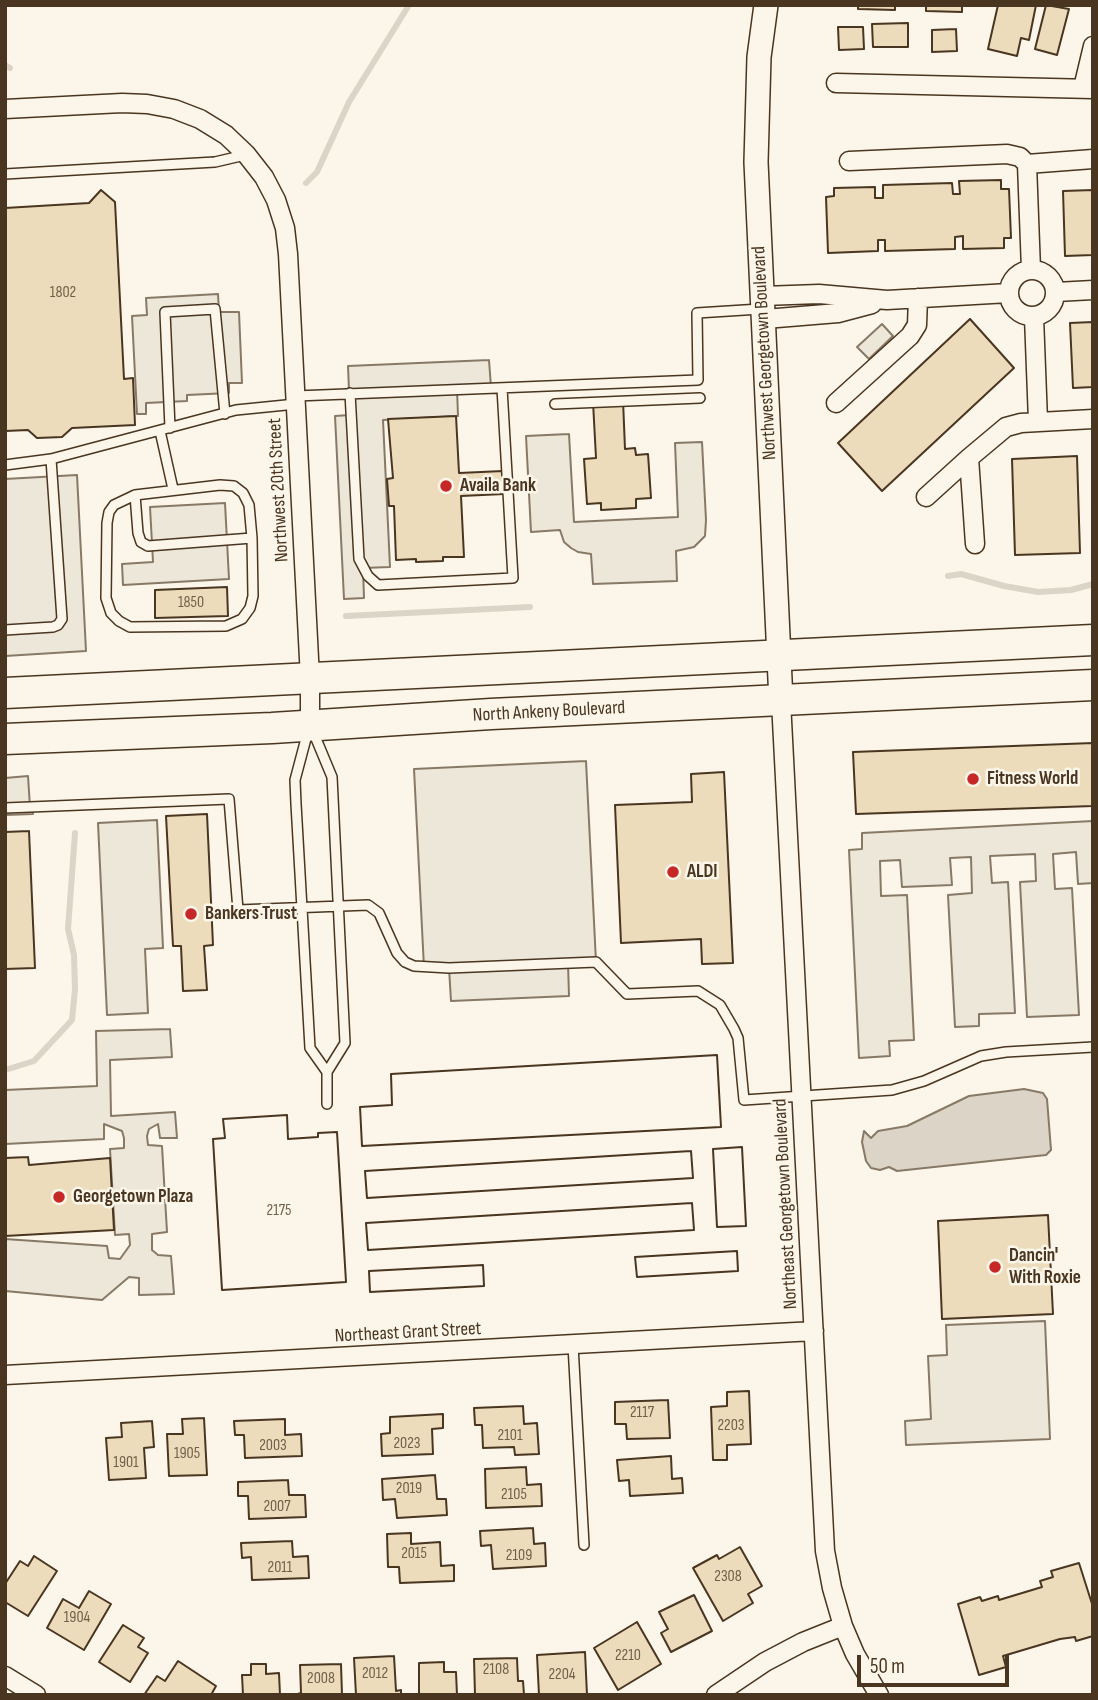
<!DOCTYPE html>
<html>
<head>
<meta charset="utf-8">
<style>
	body { margin:0 }
	#map { position:relative; width:1098px; height:1700px; overflow:hidden; background:#fbf6e9; font-family:"Sofia Sans Condensed",sans-serif }
	canvas { display:block }
	.frame { position:absolute; inset:0; border:7px solid #4a3520; pointer-events:none }
	.scale { position:absolute; left:857px; top:1655px; width:152px; height:32px; box-sizing:border-box; border:4px solid #4a3520; border-top:0; padding-left:9px; font-size:21px; line-height:24px; white-space:nowrap; color:#4a3520; -webkit-text-stroke:5px #fbf6e9; paint-order:stroke }
</style>
</head>
<body>
<div id="map">
<canvas width="1098" height="1700"></canvas>
<div class="frame"></div>
<div class="scale">50 m</div>
</div>
<script>
const context = document.querySelector('canvas').getContext('2d');
context.lineJoin = 'round';
function paint(path, color) { context.fillStyle = color; context.fill(path, 'evenodd'); }
const shape = rows => new Path2D(rows.map(r => 'M' + r).join(''));
function strokePath(path, color, width, dash) { context.strokeStyle = color; context.lineWidth = width; context.lineCap = dash ? 'butt' : 'round'; context.setLineDash(dash || []); context.stroke(path); }
function label(font, color, halo, rows, align = 'center') {
  context.font = font + ' "Sofia Sans Condensed",sans-serif'; context.lineWidth = 5; context.setLineDash([]); context.textBaseline = 'middle'; context.strokeStyle = halo; context.fillStyle = color; for (const [text, x, y, turn = 0] of rows) {
    context.save(); context.translate(x, y); context.rotate((+turn || 0) * Math.PI / 180); context.textAlign = isNaN(turn) ? turn : align; if (halo) context.strokeText(text, 0, 0); context.fillText(text, 0, 0); context.restore();
  }
}
const parking = shape([
	[218,294,219,312,239,312,242,383,229,383,229,393,187,395,187,401,146,403,146,414,137,414,132,316,147,315,146,298,218,294],
	[882,324,893,336,869,359,857,347,882,324],
	[489,360,491,387,457,389,458,416,383,420,390,567,363,568,364,598,344,599,335,416,350,415,348,366,489,360],
	[569,434,574,522,678,517,675,443,702,442,706,520,705,536,694,547,676,551,677,581,593,584,591,554,578,552,571,548,564,542,560,530,531,532,526,436,569,434],
	[77,475,86,651,5,656,5,479,77,475],
	[225,503,229,579,123,585,122,564,153,562,150,507,225,503],
	[586,761,596,962,568,963,569,996,451,1001,449,968,424,968,414,769,586,761],
	[28,776,30,807,32,807,33,814,5,815,5,778,28,776],
	[157,820,163,948,145,949,148,1013,107,1015,98,823,157,820],
	[1093,821,1093,883,1078,884,1076,852,1053,854,1055,889,1072,888,1079,1015,1027,1017,1020,882,1036,881,1035,854,990,856,992,883,1008,882,1015,1013,979,1014,979,1026,955,1027,948,895,972,893,971,857,950,858,952,885,902,887,900,860,880,861,881,896,907,895,914,1040,889,1041,890,1056,859,1058,849,850,862,849,862,833,1093,821],
	[170,1029,172,1057,110,1060,111,1116,175,1112,177,1138,160,1138,158,1124,149,1129,147,1136,148,1145,162,1146,167,1232,152,1234,152,1250,158,1255,171,1256,174,1294,139,1295,139,1278,129,1277,102,1300,5,1291,5,1239,107,1246,109,1258,120,1259,130,1245,129,1234,115,1235,110,1149,124,1148,124,1138,122,1131,104,1124,104,1139,5,1144,5,1090,97,1086,96,1031,170,1029],
	[1045,1321,1050,1439,906,1445,905,1421,931,1419,928,1356,947,1355,946,1325,1045,1321]
]);
const water = shape([
	[1024,1089,1043,1093,1047,1099,1051,1150,1046,1155,897,1171,889,1167,880,1170,871,1168,866,1161,862,1142,864,1131,871,1138,878,1131,907,1126,969,1096,1024,1089]
]);
const stream = shape([
	[5,65,10,68],
	[306,183,317,172,349,102,409,5],
	[948,576,961,574,1004,586,1038,592,1071,590,1093,584],
	[346,616,530,607],
	[5,1070,34,1061,72,1020,75,989,74,955,68,929,75,833]
]);
const building = shape([
	[858,5,895,5,895,10,858,9,858,5],
	[926,5,962,5,962,12,926,11,926,5],
	[998,5,1036,5,1029,40,1021,38,1017,56,988,49,998,5],
	[1046,5,1069,9,1057,55,1035,49,1046,5],
	[908,23,908,47,873,47,872,24,908,23],
	[838,27,863,27,864,49,839,50,838,27],
	[956,29,957,51,932,52,932,30,956,29],
	[1001,180,1001,189,1009,189,1011,238,1004,238,1004,248,963,249,963,236,955,237,955,249,885,251,885,240,878,240,878,251,828,253,826,197,834,196,834,188,875,187,875,198,883,198,883,185,952,183,953,194,960,194,959,181,1001,180],
	[101,190,115,202,124,379,133,378,135,425,72,428,62,437,37,438,28,430,5,431,5,208,89,203,101,190],
	[1093,190,1093,255,1065,256,1063,191,1093,190],
	[970,319,1014,368,882,491,838,443,970,319],
	[1093,322,1093,387,1073,388,1070,323,1093,322],
	[623,400,625,449,635,448,636,455,648,454,651,498,636,499,636,508,601,510,601,503,587,504,584,459,596,458,593,402,623,400],
	[456,416,459,473,503,471,504,494,461,496,464,557,443,557,443,561,416,562,416,559,396,560,394,506,389,506,387,479,393,478,388,419,456,416],
	[1077,456,1080,553,1015,555,1012,459,1077,456],
	[227,587,228,616,155,618,155,590,227,587],
	[1093,743,1093,806,856,814,853,752,1093,743],
	[724,772,733,963,702,964,701,939,621,943,615,805,692,802,691,774,724,772],
	[207,814,213,945,204,946,207,990,183,991,181,946,173,946,166,816,207,814],
	[29,831,35,968,5,969,5,832,29,831],
	[717,1055,721,1127,362,1146,360,1107,392,1105,391,1074,717,1055],
	[717,1055,721,1127,362,1146,360,1107,392,1105,391,1074,717,1055],
	[287,1115,288,1139,318,1137,318,1133,337,1132,346,1282,222,1290,213,1139,225,1138,223,1119,287,1115],
	[287,1115,288,1139,318,1137,318,1133,337,1132,346,1282,222,1290,213,1139,225,1138,223,1119,287,1115],
	[742,1147,746,1226,717,1227,713,1149,742,1147],
	[742,1147,746,1226,717,1227,713,1149,742,1147],
	[691,1151,693,1178,367,1198,365,1171,691,1151],
	[691,1151,693,1178,367,1198,365,1171,691,1151],
	[28,1157,29,1165,110,1158,114,1230,5,1236,5,1158,28,1157],
	[692,1203,694,1230,368,1250,366,1223,692,1203],
	[692,1203,694,1230,368,1250,366,1223,692,1203],
	[1048,1215,1053,1314,942,1319,938,1221,1048,1215],
	[737,1251,738,1271,637,1277,635,1257,737,1251],
	[737,1251,738,1271,637,1277,635,1257,737,1251],
	[483,1265,484,1286,370,1292,369,1271,483,1265],
	[483,1265,484,1286,370,1292,369,1271,483,1265],
	[749,1391,751,1444,727,1445,727,1460,713,1460,711,1407,727,1406,727,1392,749,1391],
	[668,1400,670,1438,627,1439,626,1424,615,1424,615,1402,668,1400],
	[523,1406,524,1424,537,1423,539,1454,515,1455,514,1447,483,1448,482,1425,475,1425,474,1408,523,1406],
	[443,1414,443,1428,432,1429,433,1454,382,1456,381,1434,390,1433,390,1417,443,1414],
	[204,1418,207,1475,169,1476,167,1434,183,1434,182,1419,204,1418],
	[285,1419,285,1435,301,1434,302,1456,245,1458,244,1435,235,1435,234,1421,285,1419],
	[152,1421,154,1447,144,1448,146,1478,109,1480,106,1438,122,1437,121,1423,152,1421],
	[671,1456,672,1479,682,1478,683,1493,630,1496,629,1480,619,1481,617,1460,671,1456],
	[526,1467,527,1485,541,1484,542,1506,486,1508,485,1469,526,1467],
	[435,1475,437,1499,446,1499,447,1515,397,1518,395,1499,383,1500,382,1479,435,1475],
	[288,1480,289,1495,305,1495,306,1517,249,1519,248,1496,238,1496,238,1482,288,1480],
	[533,1528,534,1544,545,1543,546,1566,493,1569,491,1545,481,1546,480,1531,533,1528],
	[411,1533,411,1544,440,1542,441,1566,454,1565,454,1581,400,1583,399,1567,388,1567,387,1534,411,1533],
	[292,1541,293,1557,308,1556,309,1578,252,1580,251,1557,242,1558,241,1543,292,1541],
	[740,1547,762,1586,748,1594,753,1603,723,1621,693,1568,717,1555,719,1559,740,1547],
	[34,1556,57,1571,28,1616,5,1602,5,1584,20,1561,28,1566,34,1556],
	[1079,1563,1093,1607,1093,1636,1076,1641,1075,1637,1060,1639,1003,1656,1006,1667,979,1675,958,1604,980,1597,982,1601,998,1596,999,1600,1042,1587,1040,1581,1053,1577,1051,1571,1079,1563],
	[89,1591,111,1604,84,1650,47,1628,63,1599,79,1608,89,1591],
	[694,1595,712,1631,671,1652,661,1633,668,1629,659,1612,694,1595],
	[637,1622,661,1664,618,1690,594,1648,637,1622],
	[123,1625,144,1638,138,1647,148,1653,130,1682,99,1662,123,1625],
	[585,1652,587,1695,539,1695,537,1655,585,1652],
	[394,1656,396,1691,401,1690,401,1695,356,1695,354,1658,394,1656],
	[517,1658,518,1681,523,1681,524,1695,475,1695,474,1659,517,1658],
	[178,1661,216,1686,211,1695,144,1695,157,1676,165,1681,178,1661],
	[444,1662,444,1672,456,1672,457,1695,419,1695,419,1663,444,1662],
	[251,1664,266,1664,266,1674,279,1673,280,1695,243,1695,242,1675,251,1675,251,1664],
	[341,1664,342,1695,294,1695,301,1693,300,1665,341,1664]
]);
const service = shape([
	[5,174,215,162,245,155],
	[350,393,359,559,368,576,378,585,513,578,502,388],
	[296,396,698,380,697,313,760,309],
	[555,404,700,398],
	[170,428,165,312,215,309,225,414],
	[160,431,173,489],
	[5,465,51,459,236,410,296,404],
	[135,495,114,505,109,512,107,523,106,598,111,613,119,621,130,627,226,626,242,619,250,608,253,596,252,538,249,505,243,493,234,486,220,485,135,495,138,533,141,542,148,546,252,538],
	[5,630,53,627,58,625,62,619,51,459],
	[312,729,332,777,345,1043,327,1072,327,1104],
	[308,731,295,780,296,804,310,1048,327,1072],
	[5,808,229,799,238,910,368,905,379,913,397,953,405,962,414,966,449,968,596,962,627,994,698,991,720,1005,734,1029,738,1038,744,1100,892,1090,924,1081,981,1056,1006,1052,1093,1047],
	[573,1345,584,1545]
]);
const minor = shape([
	[836,83,1093,89],
	[1083,88,1093,46],
	[5,109,122,103,147,104,174,109,200,119,226,135,246,154,264,177,276,200,285,228,288,254,310,678,310,724],
	[849,161,1007,154,1020,157,1027,164,1093,159],
	[1027,164,1031,270],
	'1009 293a23 23 0 1 1 46 0a23 23 0 1 1-46 0Z',
	[1056,292,1093,290],
	[763,296,819,294,887,300,1009,293],
	[1034,317,1038,421],
	[765,319,838,313,872,304],
	[836,403,910,336,917,325,918,298],
	[926,497,969,458],
	[975,544,969,458,1006,427,1021,423,1093,419],
	[781,701,825,1551,832,1588,843,1626,855,1654,879,1695],
	[5,1375,814,1331],
	[5,1676,36,1695],
	[716,1695,765,1662,803,1642,843,1626]
]);
const tertiary = shape([
	[766,5,759,57,756,162,781,701]
]);
const primary = shape([
	[5,693,1093,640],
	[5,739,272,728,491,714,1093,685]
]);
const markers = [
	[446,486,7,"#c62828"],
	[973,779,7,"#c62828"],
	[673,872,7,"#c62828"],
	[191,914,7,"#c62828"],
	[59,1197,7,"#c62828"],
	[995,1267,7,"#c62828"]
];
const numberNames = [
	["1802",63,293],
	["1850",191,603],
	["2175",279,1211],
	["2117",642,1413],
	["2203",731,1426],
	["2101",510,1436],
	["2023",407,1444],
	["2003",273,1446],
	["1905",187,1454],
	["1901",126,1463],
	["2019",409,1489],
	["2105",514,1495],
	["2007",277,1507],
	["2015",414,1554],
	["2109",519,1556],
	["2011",280,1568],
	["2308",728,1577],
	["1904",77,1618],
	["2210",628,1656],
	["2108",496,1670],
	["2012",375,1674],
	["2204",562,1675],
	["2008",321,1679]
];
const streetNames = [
	["Northwest Georgetown Boulevard",765,353,-93],
	["Northwest 20th Street",279,490,-93],
	["North Ankeny Boulevard",549,712,-3],
	["Northeast Georgetown Boulevard",786,1204,-93],
	["Northeast Grant Street",408,1333,-3]
];
const poiNames = [
	["Availa Bank",460,486],
	["Fitness World",987,779],
	["ALDI",687,872],
	["Bankers Trust",205,914],
	["Georgetown Plaza",73,1197],
	["Dancin'",1009,1256],
	["With Roxie",1009,1278]
];
paint(parking, '#ede7d9');
strokePath(parking, '#887966', 2);
paint(water, '#dcd4c6');
strokePath(water, '#887966', 2);
strokePath(stream, '#dcd4c6', 6);
paint(building, '#ecdcbc');
strokePath(building, '#4a3520', 2);
strokePath(service, '#4a3520', 12);
strokePath(minor, '#4a3520', 21);
strokePath(tertiary, '#4a3520', 26);
strokePath(primary, '#4a3520', 33);
strokePath(service, '#fbf6e9', 9);
strokePath(minor, '#fbf6e9', 18);
strokePath(tertiary, '#fbf6e9', 23);
strokePath(primary, '#fbf6e9', 30);
for (const [x, y, r, color] of markers) { const dot = new Path2D(); dot.arc(x, y, r, 0, 2 * Math.PI); context.fillStyle = color; context.fill(dot); strokePath(dot, '#fbf6e9', 2.5); }
label('16px', '#725f47', null, numberNames);
label('19px', '#4a3520', '#fbf6e9', streetNames);
label('bold 19px', '#4a3520', '#fbf6e9', poiNames, 'left');
</script>
</body>
</html>
